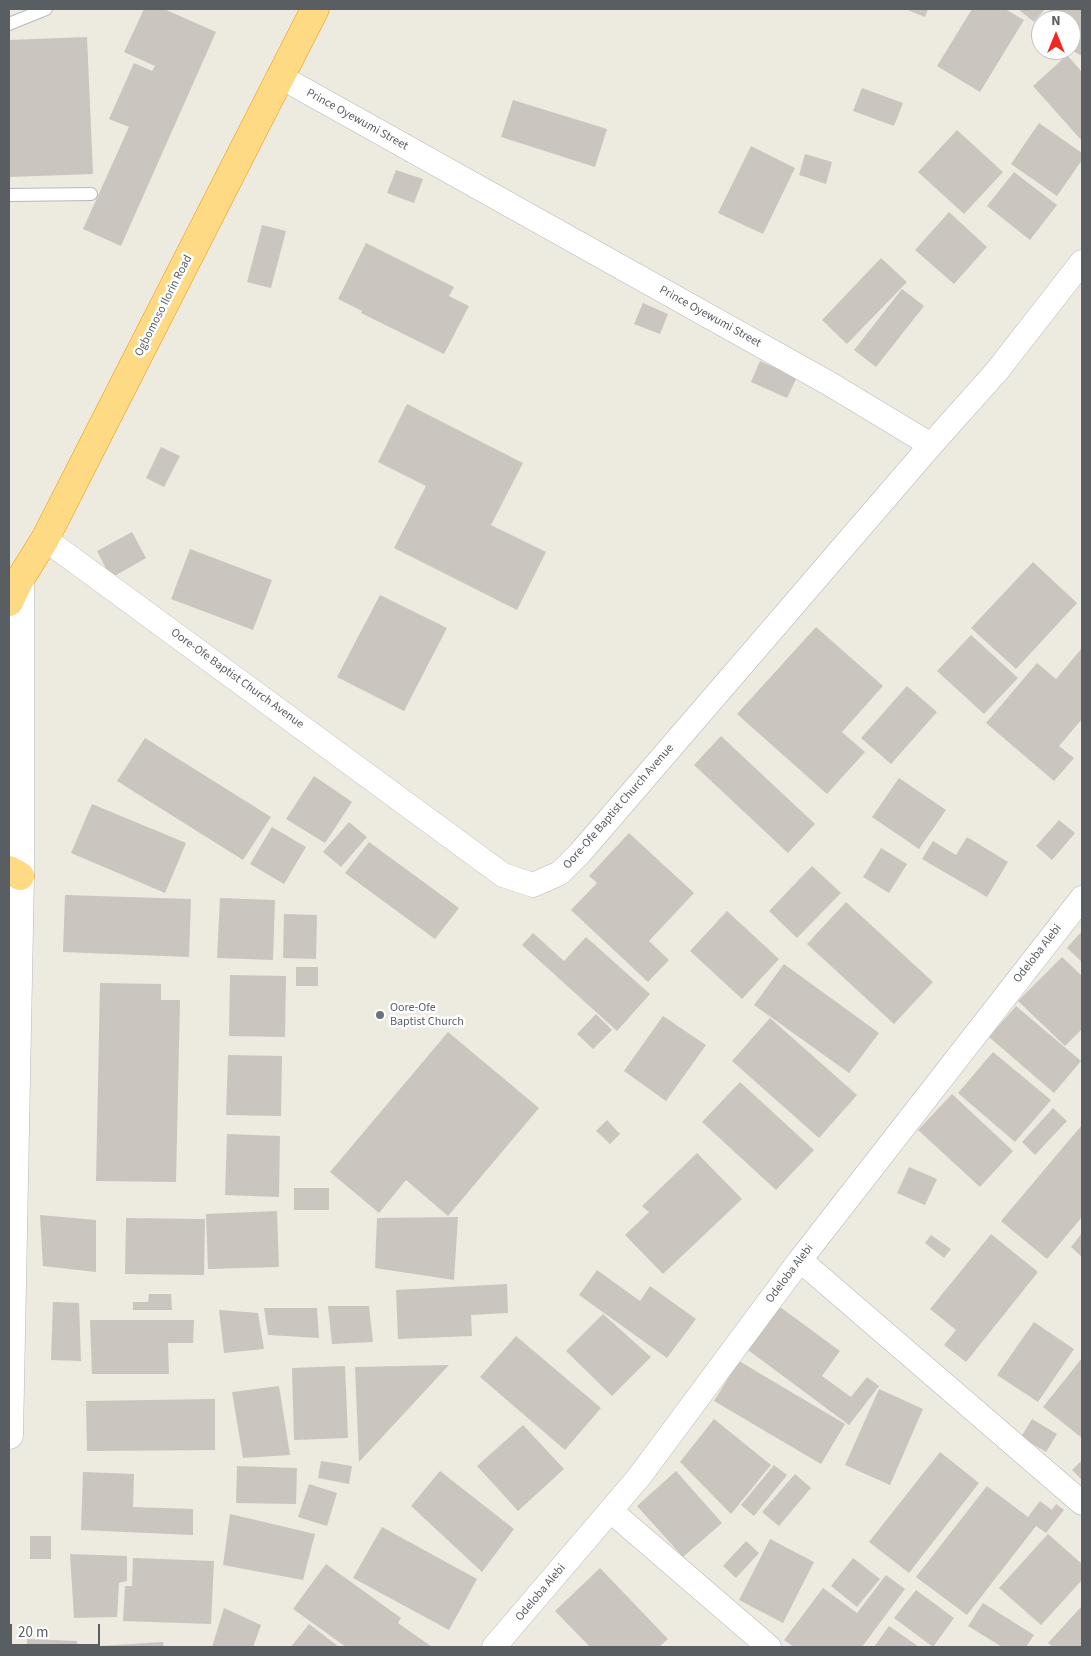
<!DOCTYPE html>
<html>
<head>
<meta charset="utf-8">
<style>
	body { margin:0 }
	#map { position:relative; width:1091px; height:1656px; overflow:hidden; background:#edeae0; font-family:"Source Sans 3",sans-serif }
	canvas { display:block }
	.frame { position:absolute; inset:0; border:10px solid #595e62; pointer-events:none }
	.north { position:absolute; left:1031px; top:10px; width:50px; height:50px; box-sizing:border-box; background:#fff; border:1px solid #bdbfc0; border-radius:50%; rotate:0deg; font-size:14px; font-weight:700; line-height:20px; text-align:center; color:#595e62 }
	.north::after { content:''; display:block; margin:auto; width:18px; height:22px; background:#f12822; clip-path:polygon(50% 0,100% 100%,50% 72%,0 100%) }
	.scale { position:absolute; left:10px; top:1624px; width:90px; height:22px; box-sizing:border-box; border:2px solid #595e62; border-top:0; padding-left:6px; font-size:15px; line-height:18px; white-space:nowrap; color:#595e62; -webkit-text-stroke:4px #fff; paint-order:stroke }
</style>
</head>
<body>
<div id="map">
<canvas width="1091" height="1656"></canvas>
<div class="frame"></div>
<div class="north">N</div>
<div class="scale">20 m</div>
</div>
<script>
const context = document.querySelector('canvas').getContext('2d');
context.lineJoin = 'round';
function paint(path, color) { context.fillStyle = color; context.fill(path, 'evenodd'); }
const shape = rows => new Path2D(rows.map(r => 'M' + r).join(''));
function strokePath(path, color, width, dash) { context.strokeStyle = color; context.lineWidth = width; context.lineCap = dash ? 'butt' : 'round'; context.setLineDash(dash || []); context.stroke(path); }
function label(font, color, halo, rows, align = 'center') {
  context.font = font + ' "Source Sans 3",sans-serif'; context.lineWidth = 5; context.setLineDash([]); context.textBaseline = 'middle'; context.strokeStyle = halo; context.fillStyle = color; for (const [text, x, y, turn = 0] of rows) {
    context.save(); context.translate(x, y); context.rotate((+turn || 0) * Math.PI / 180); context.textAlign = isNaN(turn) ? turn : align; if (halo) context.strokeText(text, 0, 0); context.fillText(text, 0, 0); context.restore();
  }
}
const building = shape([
	[144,9,164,9,216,32,121,246,83,229,129,127,109,119,134,63,152,71,155,66,124,52],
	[905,9,928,9,925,17],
	[972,9,1005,9,1024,20,980,92,937,66],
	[1018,9,1045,9,1034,22],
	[1051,9,1082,9,1082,56,1071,50,1071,20,1044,20],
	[87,37,93,174,9,177,9,40],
	[1067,55,1082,72,1082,141,1033,86],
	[862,88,903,103,894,126,853,111],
	[513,100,607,129,595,167,501,137],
	[1039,123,1082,153,1082,160,1057,196,1011,164],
	[957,130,1003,172,964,214,918,172],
	[751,146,795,168,763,234,718,213],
	[805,154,832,162,826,184,799,175],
	[396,170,423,179,414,203,387,193],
	[1014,172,1057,205,1030,240,987,206],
	[949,212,987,247,954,284,915,250],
	[262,225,286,231,271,288,247,282],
	[366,243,454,287,449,296,469,306,444,354,361,313,362,311,338,299],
	[881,258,907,282,847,344,822,320],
	[902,289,924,306,876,367,854,350],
	[643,303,668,314,660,334,634,324],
	[760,361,797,377,787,398,751,382],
	[407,404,523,463,491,525,546,552,517,610,394,548,426,486,378,462],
	[161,447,180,456,164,487,146,478],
	[132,532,146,558,111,578,97,551],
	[190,549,272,580,253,630,171,599],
	[1033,562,1077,603,1016,669,971,628],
	[380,595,447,628,404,711,337,677],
	[816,627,883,686,842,732,865,752,827,794,737,714],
	[971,635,1018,678,984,714,937,671],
	[1082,648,1082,719,1059,746,1074,758,1054,781,986,723,1037,663,1056,679],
	[907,686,937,712,891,764,861,738],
	[721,736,815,824,788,853,694,765],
	[145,738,271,817,243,860,117,781],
	[314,776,352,802,325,843,286,819],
	[899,778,946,810,919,849,872,817],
	[92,804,186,843,165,893,71,853],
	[1059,820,1075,833,1052,860,1036,846],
	[349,822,367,837,341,867,323,852],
	[272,827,306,847,284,884,250,864],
	[629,833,694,893,649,941,669,960,648,982,571,910,597,883,589,876],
	[967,837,1008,862,987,897,922,859,933,841,956,855],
	[369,842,459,908,435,939,345,873],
	[881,848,907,864,889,893,863,877],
	[812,866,841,893,797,938,769,911],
	[65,895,191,899,189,957,63,952],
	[220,898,275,900,273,960,217,958],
	[846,902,933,982,894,1024,807,944],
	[727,911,779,959,742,999,690,951],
	[284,914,317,915,316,959,283,958],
	[1082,931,1082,962,1067,948],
	[533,933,564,961,586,937,650,994,617,1031,522,945],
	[1062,957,1082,976,1082,1029,1065,1046,1018,1001],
	[784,964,879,1033,849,1073,754,1005],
	[296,967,318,967,318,986,296,986],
	[230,975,286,976,285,1037,229,1036],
	[100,983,161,984,161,1000,180,1000,176,1182,96,1181],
	[1016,1006,1081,1061,1054,1093,989,1037],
	[596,1014,612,1030,593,1049,577,1034],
	[663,1016,706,1045,666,1101,624,1071],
	[770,1018,857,1095,819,1138,732,1061],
	[448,1032,539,1108,448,1216,406,1180,379,1213,330,1172],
	[993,1052,1051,1100,1015,1142,958,1093],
	[228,1055,282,1056,281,1116,226,1115],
	[740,1082,814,1150,776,1190,702,1122],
	[952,1094,1013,1151,980,1187,918,1130],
	[1053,1108,1067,1121,1035,1155,1022,1142],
	[607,1120,620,1134,610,1144,596,1131],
	[1082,1125,1082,1217,1047,1259,1001,1221],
	[227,1134,280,1136,279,1197,225,1195],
	[697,1153,742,1199,663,1274,625,1235,649,1212,642,1206],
	[909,1167,937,1179,925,1205,897,1193],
	[294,1188,329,1188,329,1210,294,1210],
	[277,1211,279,1267,208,1269,206,1214],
	[40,1215,96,1220,96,1272,43,1266],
	[458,1217,454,1280,375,1268,377,1218],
	[126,1218,205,1219,204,1275,125,1274],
	[1082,1233,1082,1257,1071,1247],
	[991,1234,1038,1272,966,1362,944,1345,956,1330,930,1309],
	[931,1235,951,1249,944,1258,925,1243],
	[597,1270,640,1301,650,1286,696,1319,667,1358,579,1295],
	[507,1284,508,1313,471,1315,472,1336,398,1339,396,1290],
	[149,1294,171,1294,172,1310,133,1310,133,1302,148,1302],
	[53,1302,79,1303,81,1361,51,1360],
	[328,1306,369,1306,373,1342,332,1344],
	[780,1307,840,1351,822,1376,851,1397,867,1377,879,1386,849,1425,748,1350],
	[264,1308,317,1308,319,1338,268,1335],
	[219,1310,258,1313,264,1349,224,1353],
	[603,1314,651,1357,612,1396,566,1351],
	[90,1320,194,1320,193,1343,168,1343,169,1374,92,1374],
	[1034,1322,1074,1349,1038,1402,997,1375],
	[516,1336,601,1408,565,1450,480,1377],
	[1082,1358,1082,1438,1043,1407],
	[739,1361,845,1424,821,1464,714,1401],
	[449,1365,359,1462,355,1367],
	[345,1366,348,1438,294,1440,292,1368],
	[279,1386,290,1455,243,1458,232,1392],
	[879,1389,923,1409,890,1485,845,1465],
	[215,1399,215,1450,87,1451,86,1401],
	[714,1419,771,1465,731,1514,680,1462],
	[1032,1419,1057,1434,1046,1452,1021,1437],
	[523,1425,564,1469,518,1511,477,1466],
	[940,1452,979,1483,909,1573,869,1542],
	[1082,1460,1082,1480,1072,1470],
	[321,1461,352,1466,349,1484,318,1478],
	[774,1465,787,1475,754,1516,741,1505],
	[237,1466,297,1468,296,1504,236,1503],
	[440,1471,514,1529,482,1572,411,1506],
	[676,1471,722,1523,683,1557,637,1506],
	[83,1472,134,1474,133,1507,193,1509,193,1535,81,1530],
	[795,1474,811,1488,779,1526,762,1512],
	[309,1484,337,1493,327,1526,298,1517],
	[987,1486,1028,1517,1040,1501,1052,1510,1056,1504,1064,1510,1046,1533,1036,1526,967,1615,916,1577],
	[230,1514,315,1534,303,1580,223,1565],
	[382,1527,477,1579,449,1630,353,1578],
	[1048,1534,1082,1564,1082,1580,1041,1625,999,1588],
	[30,1536,51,1536,51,1559,30,1559],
	[770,1539,814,1562,783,1623,739,1600],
	[746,1541,759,1553,736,1578,723,1566],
	[70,1554,127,1556,127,1581,119,1583,117,1617,74,1618],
	[133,1558,214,1561,211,1624,123,1621,125,1586,132,1586],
	[853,1558,880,1579,857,1607,831,1586],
	[326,1564,401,1618,398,1623,432,1647,346,1647,293,1609],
	[600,1568,668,1639,659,1647,590,1647,555,1611],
	[886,1575,905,1589,862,1647,794,1647,784,1640,823,1588,857,1613],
	[916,1590,954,1618,933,1647,894,1618],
	[983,1603,1034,1635,1026,1647,1002,1647,968,1626],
	[1082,1606,1082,1647,1053,1647,1048,1643],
	[224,1608,261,1625,253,1647,212,1647],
	[309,1624,339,1647,291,1647],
	[889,1626,919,1647,874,1647],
	[27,1639,77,1641,77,1647,27,1647],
	[163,1642,164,1647,100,1647,100,1646]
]);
const lane = shape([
	[9,24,46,9],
	[9,195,91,194]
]);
const street = shape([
	[281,77,830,384,931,445],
	[45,539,503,875,533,885,560,873,580,853,931,445,997,371,1082,262],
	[800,1260,1082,1503],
	[611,1511,769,1647],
	[494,1647,639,1477,800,1260,1082,898]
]);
const secondary = shape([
	[9,1435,20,876,20,579]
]);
const highway = shape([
	[9,602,20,579,45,539,315,9],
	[9,870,20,876]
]);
const markers = [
	[380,1015,5,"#6b7280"]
];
const streetNames = [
	["Prince Oyewumi Street",357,120,29],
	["Ogbomoso Ilorin Road",164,306,-63],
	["Prince Oyewumi Street",710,317,29],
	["Oore-Ofe Baptist Church Avenue",237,679,36],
	["Oore-Ofe Baptist Church Avenue",619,807,-49],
	["Odeloba Alebi",1038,954,-52],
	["Odeloba Alebi",790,1274,-53],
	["Odeloba Alebi",541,1593,-50]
];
const worshipNames = [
	["Oore-Ofe",390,1008],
	["Baptist Church",390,1022]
];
paint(building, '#cac6bf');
strokePath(lane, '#b6b9be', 14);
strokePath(street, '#b6b9be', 25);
strokePath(secondary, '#b4b8be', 29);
strokePath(highway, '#ed9700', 29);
strokePath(lane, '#fff', 12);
strokePath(street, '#fff', 24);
strokePath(secondary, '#fff', 28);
strokePath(highway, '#ffda85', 28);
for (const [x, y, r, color] of markers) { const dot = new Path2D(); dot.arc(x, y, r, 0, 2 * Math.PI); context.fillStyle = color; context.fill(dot); strokePath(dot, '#fff', 2); }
label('12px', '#595e62', '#fff', streetNames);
label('12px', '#5b616d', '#fff', worshipNames, 'left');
</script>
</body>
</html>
